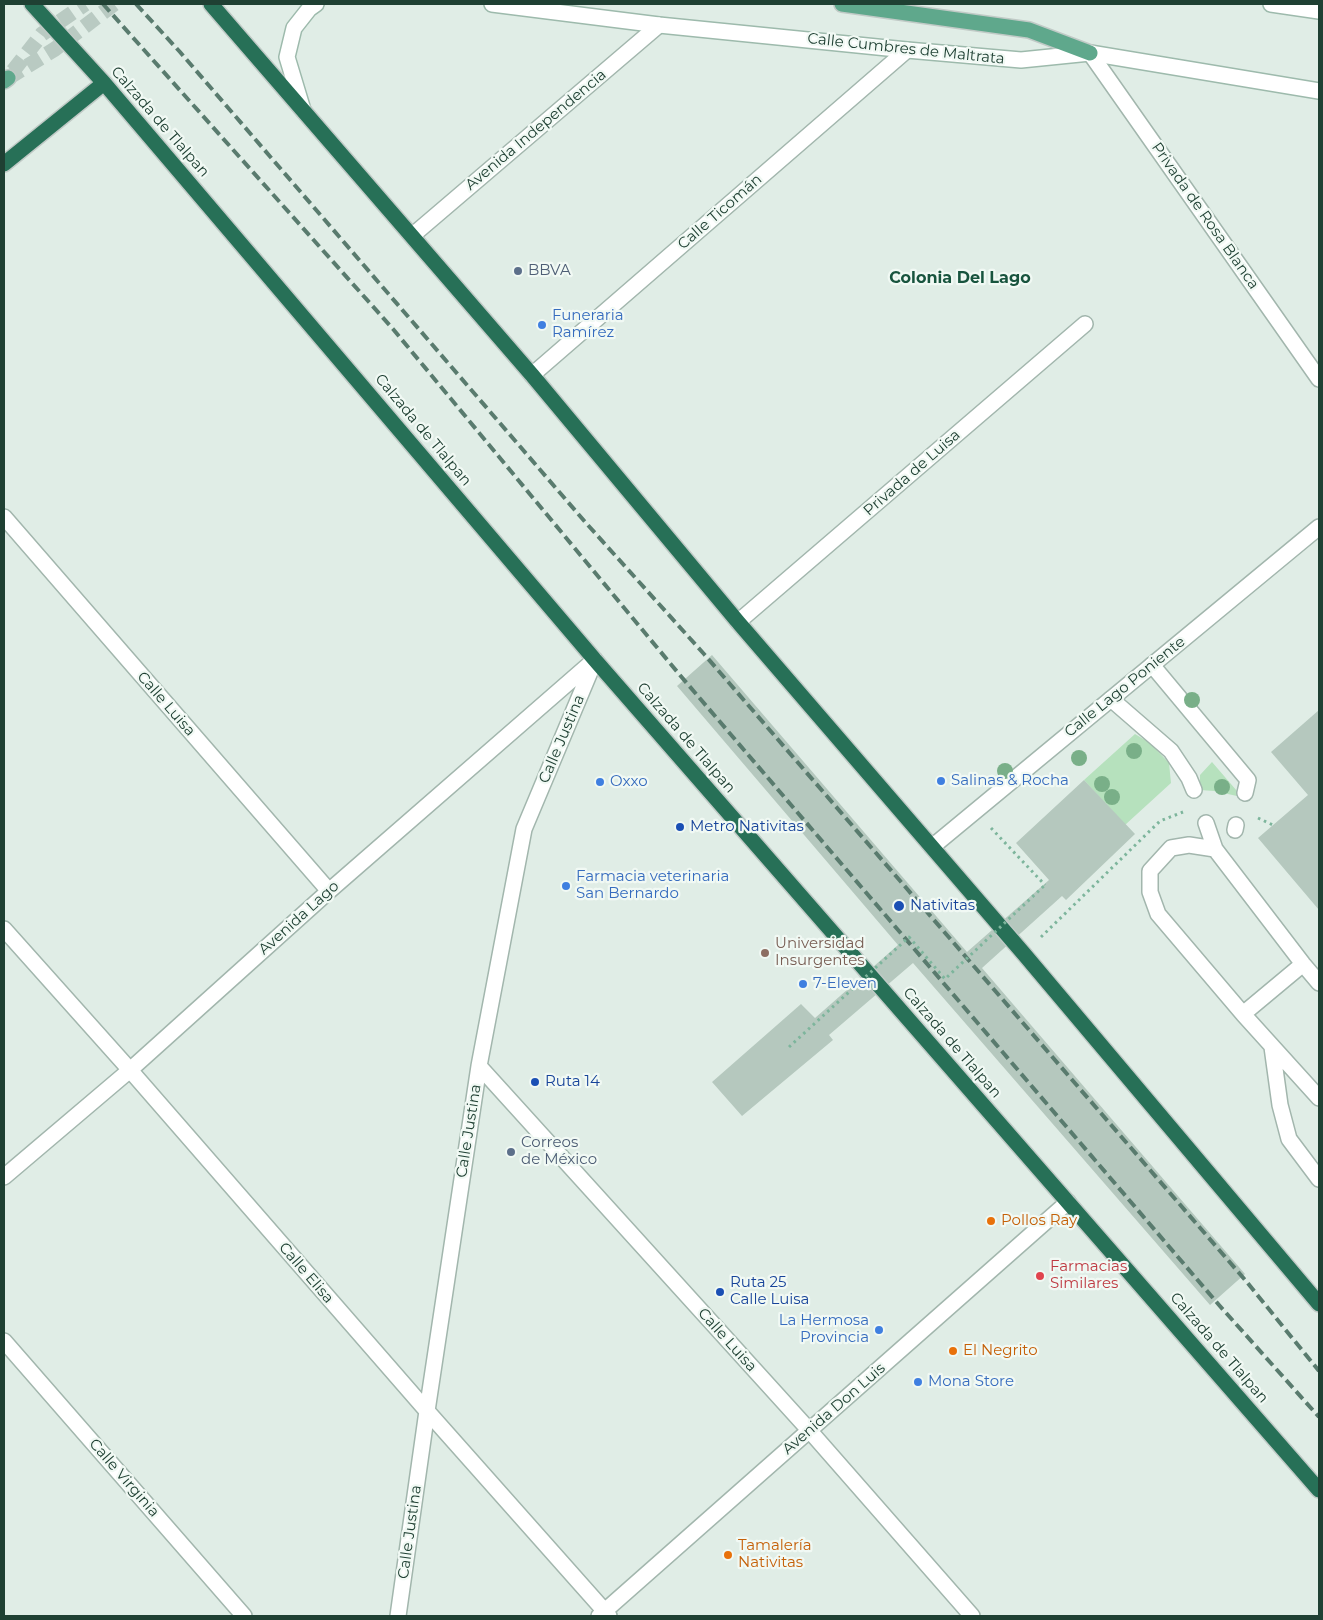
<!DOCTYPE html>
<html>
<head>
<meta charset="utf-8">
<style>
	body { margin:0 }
	#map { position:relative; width:1323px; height:1620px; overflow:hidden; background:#e0ede6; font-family:Montserrat,sans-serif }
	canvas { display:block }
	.frame { position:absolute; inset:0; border:5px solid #1f4033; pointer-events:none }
</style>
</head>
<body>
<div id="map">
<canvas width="1323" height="1620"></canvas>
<div class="frame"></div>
</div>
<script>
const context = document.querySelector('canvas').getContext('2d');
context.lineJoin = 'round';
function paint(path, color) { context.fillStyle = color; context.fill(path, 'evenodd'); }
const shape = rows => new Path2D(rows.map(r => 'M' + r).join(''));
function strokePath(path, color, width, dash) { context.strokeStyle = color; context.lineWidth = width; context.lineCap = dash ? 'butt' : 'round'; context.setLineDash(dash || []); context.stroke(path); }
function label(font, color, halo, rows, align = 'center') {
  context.font = font + ' Montserrat,sans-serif'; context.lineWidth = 4.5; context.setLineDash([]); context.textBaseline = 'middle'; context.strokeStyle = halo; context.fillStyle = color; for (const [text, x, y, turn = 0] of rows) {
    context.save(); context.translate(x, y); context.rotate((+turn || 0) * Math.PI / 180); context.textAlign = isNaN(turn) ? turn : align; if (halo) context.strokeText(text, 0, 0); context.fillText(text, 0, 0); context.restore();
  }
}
const green = shape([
	[1135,734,1150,743,1169,763,1171,783,1125,825,1084,780],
	[1212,762,1237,791,1237,796,1214,791,1200,790,1200,775]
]);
const building = shape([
	[712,655,967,952,1049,880,1016,843,1084,780,1135,834,1066,900,1062,896,982,968,1245,1274,1210,1305,913,963,829,1035,833,1040,742,1116,712,1082,801,1004,815,1018,898,945,677,686],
	[1319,710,1319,910,1258,838,1308,795,1271,752]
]);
const primaryTunnel = shape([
	[13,71,42,34,85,4],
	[8,78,55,49,114,4]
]);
const path = shape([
	[1258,818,1273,825],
	[991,828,1045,885],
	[1041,937,1160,821,1183,812],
	[1061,1276,1072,1288]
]);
const lane = shape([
	[1152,665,1248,780,1245,793],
	[1111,699,1171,751,1189,778,1194,790],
	[1206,823,1215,849],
	[1235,830,1236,825],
	[1319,983,1303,964,1215,849,1189,845,1171,848,1150,871,1150,892,1158,914,1243,1014,1319,1098],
	[1243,1014,1303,964],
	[1272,1047,1280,1105,1289,1139,1319,1179]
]);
const street = shape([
	[1090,53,1319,379],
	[413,235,659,25],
	[532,375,907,50],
	[4,517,329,891],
	[738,622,1085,324],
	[932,847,1319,527],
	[4,929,130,1070,427,1411,609,1616],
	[479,1066,809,1430,972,1616],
	[4,1177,130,1070,329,891,592,662],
	[4,1341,244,1616],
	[398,1616,427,1411,479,1066,524,829,595,660],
	[599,1616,1068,1202]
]);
const secondary = shape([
	[492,4,659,25,907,50,1021,60,1090,53,1319,91],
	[1271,4,1319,11],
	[303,110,287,57,294,28,309,9,316,4]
]);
const primary = shape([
	[842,4,1029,30,1090,53],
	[4,81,8,78]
]);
const highway = shape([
	[32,4,104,83,595,660,1319,1490],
	[211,4,532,375,738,622,1024,954,1319,1304],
	[4,164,104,83]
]);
const rail = shape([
	[103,4,393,329,679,674,1219,1305,1319,1417],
	[136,4,180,52,586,523,704,654,1246,1281,1319,1371]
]);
const pathBridge = shape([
	[789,1047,909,937,945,979,1045,885]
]);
const trees = [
	[1192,700],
	[1134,751],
	[1079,758],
	[1005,771],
	[1102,784],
	[1222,787],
	[1112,797]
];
const markers = [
	[518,271,5,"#5c6f8a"],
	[542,325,5,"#3f7fe0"],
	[941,781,5,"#3f7fe0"],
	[600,782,5,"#3f7fe0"],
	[680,827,5,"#1a4fb4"],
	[566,886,5,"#3f7fe0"],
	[899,906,6,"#1a4fb4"],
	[765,953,5,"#8d6e63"],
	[803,984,5,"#3f7fe0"],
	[535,1082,5,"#1a4fb4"],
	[511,1152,5,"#5c6f8a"],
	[991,1221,5,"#e8710a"],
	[1040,1276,5,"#e0444e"],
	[720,1292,5,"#1a4fb4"],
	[879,1330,5,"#3f7fe0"],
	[953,1351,5,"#e8710a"],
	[918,1382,5,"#3f7fe0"],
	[728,1555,5,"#e8710a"]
];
const streetNames = [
	["Calle Cumbres de Maltrata",906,49,6],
	["Calzada de Tlalpan",160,122,49],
	["Avenida Independencia",536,130,-40],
	["Calle Ticomán",720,212,-41],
	["Privada de Rosa Blanca",1205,216,55],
	["Calzada de Tlalpan",423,430,50],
	["Privada de Luisa",912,473,-41],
	["Calle Lago Poniente",1125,687,-39],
	["Calle Luisa",166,704,49],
	["Calzada de Tlalpan",686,738,49],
	["Calle Justina",562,739,-67],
	["Avenida Lago",299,918,-42],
	["Calzada de Tlalpan",952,1043,49],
	["Calle Justina",469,1131,-81],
	["Calle Elisa",306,1273,49],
	["Calle Luisa",727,1340,48],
	["Calzada de Tlalpan",1219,1348,49],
	["Avenida Don Luis",834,1409,-41],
	["Calle Virginia",124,1478,49],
	["Calle Justina",410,1532,-82]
];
const serviceNames = [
	["BBVA",528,271],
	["Correos",521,1143],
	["de México",521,1160]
];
const shopNames = [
	["Funeraria",552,316],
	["Ramírez",552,333],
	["Salinas & Rocha",951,781],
	["Oxxo",610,782],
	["Farmacia veterinaria",576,877],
	["San Bernardo",576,894],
	["7-Eleven",813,984],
	["La Hermosa",869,1321,"right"],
	["Provincia",869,1338,"right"],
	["Mona Store",928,1382]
];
const transitNames = [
	["Metro Nativitas",690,827],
	["Nativitas",910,906],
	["Ruta 14",545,1082],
	["Ruta 25",730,1283],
	["Calle Luisa",730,1300]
];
const educationNames = [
	["Universidad",775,944],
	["Insurgentes",775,961]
];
const foodNames = [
	["Pollos Ray",1001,1221],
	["El Negrito",963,1351],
	["Tamalería",738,1546],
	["Nativitas",738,1563]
];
const healthNames = [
	["Farmacias",1050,1267],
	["Similares",1050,1284]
];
const neighbourhoodNames = [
	["Colonia Del Lago",960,278]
];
paint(green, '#b6e1bd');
paint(building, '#b5c8be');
strokePath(primaryTunnel, '#b9cac2', 15, [15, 8]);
strokePath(lane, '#a2b6ad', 18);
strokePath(street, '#a2b6ad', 18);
strokePath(secondary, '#9dbaac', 18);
strokePath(primary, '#c0cac6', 18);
strokePath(highway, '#c0cac6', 18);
strokePath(path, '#7db59c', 3, [2.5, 4]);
strokePath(lane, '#fff', 15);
strokePath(street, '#fff', 15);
strokePath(secondary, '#fff', 15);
strokePath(primary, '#5fa88c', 15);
strokePath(highway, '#277057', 15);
strokePath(rail, '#597b6e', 4, [10, 5]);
strokePath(pathBridge, '#7db59c', 3, [2.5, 4]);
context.fillStyle = '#79af88';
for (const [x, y] of trees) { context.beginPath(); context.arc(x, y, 8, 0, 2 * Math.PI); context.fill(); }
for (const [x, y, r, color] of markers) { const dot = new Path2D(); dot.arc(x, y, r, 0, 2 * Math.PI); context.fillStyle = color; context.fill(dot); strokePath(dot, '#f1f9f4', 2); }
label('15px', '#1f4033', '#f1f9f4', streetNames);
label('15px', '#4e5e75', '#f1f9f4', serviceNames, 'left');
label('15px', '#366cbe', '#f1f9f4', shopNames, 'left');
label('15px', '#164399', '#f1f9f4', transitNames, 'left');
label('15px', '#785e54', '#f1f9f4', educationNames, 'left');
label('15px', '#c56008', '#f1f9f4', foodNames, 'left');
label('15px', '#be3a42', '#f1f9f4', healthNames, 'left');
label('bold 16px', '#18543e', '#f1f9f4', neighbourhoodNames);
</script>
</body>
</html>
